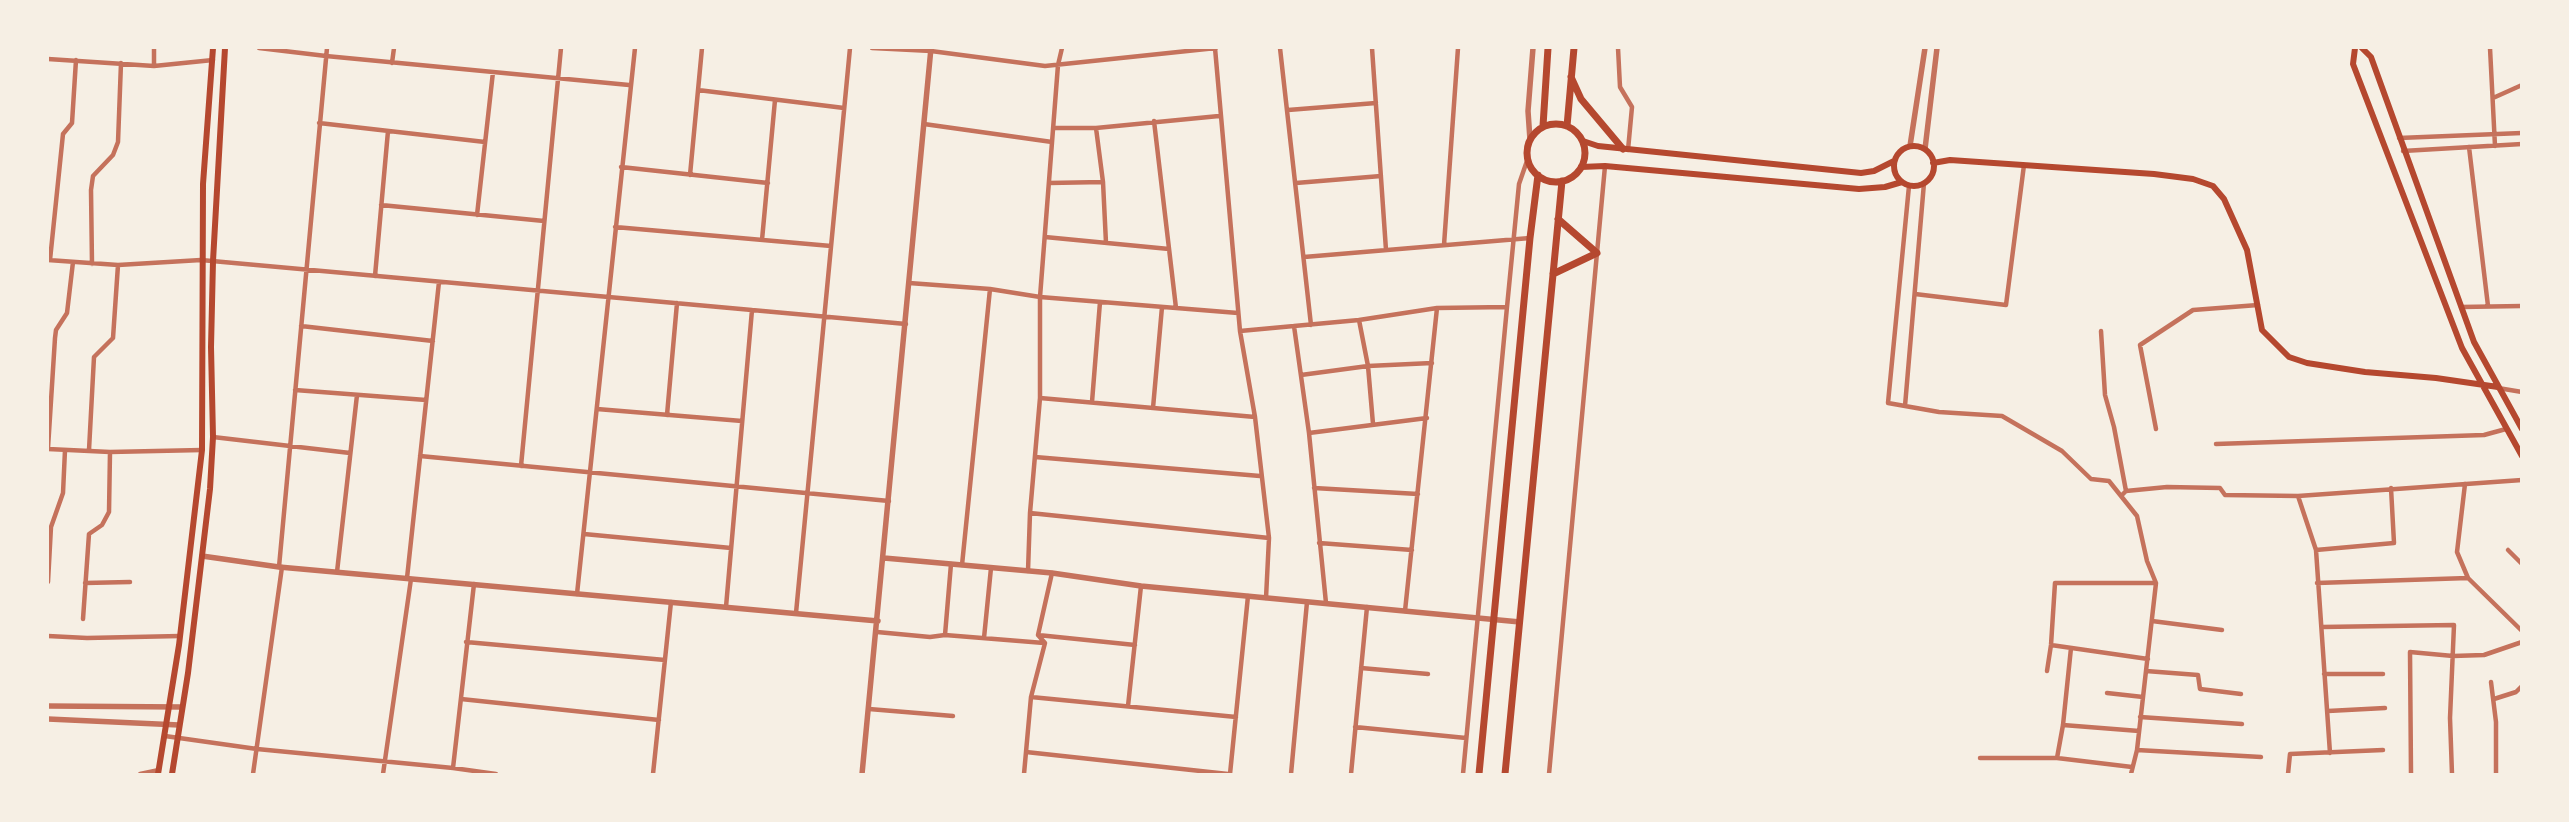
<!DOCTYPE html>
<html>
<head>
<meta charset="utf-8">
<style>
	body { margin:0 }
	#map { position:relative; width:2569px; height:822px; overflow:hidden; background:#f6efe4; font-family:"Archivo Narrow",sans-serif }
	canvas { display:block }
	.frame { position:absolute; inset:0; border:49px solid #f6efe4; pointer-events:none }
</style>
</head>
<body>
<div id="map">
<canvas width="2569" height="822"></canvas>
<div class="frame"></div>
</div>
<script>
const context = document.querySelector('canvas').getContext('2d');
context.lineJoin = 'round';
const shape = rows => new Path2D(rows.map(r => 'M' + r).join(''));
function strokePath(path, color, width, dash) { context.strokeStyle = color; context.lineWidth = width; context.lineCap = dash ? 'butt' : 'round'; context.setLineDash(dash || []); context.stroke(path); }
const minor = shape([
	[154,48,154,66],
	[259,48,326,56,629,85],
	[872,48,931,51,1045,66,1216,48],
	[1215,48,1240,331,1255,417,1269,538,1266,598],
	[1280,48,1311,325],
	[1372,48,1386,250],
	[1618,48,1620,87,1632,107,1628,150],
	[2490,48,2495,146],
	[48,59,154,66,213,60],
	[392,63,394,48],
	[698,90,844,108],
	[2493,98,2522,85],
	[1288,110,1376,103],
	[1154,121,1176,308],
	[319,123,485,142],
	[924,124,1052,142],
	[1053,128,1096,128,1219,116],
	[1096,128,1103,182,1106,243],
	[2399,138,2522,133],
	[2469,147,2488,306],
	[2403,151,2522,144],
	[621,167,768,183],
	[690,175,702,48],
	[1049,183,1103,182],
	[1296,183,1381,176],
	[1909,186,1888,403,1939,412,2002,416,2062,451,2091,479,2109,481,2137,516,2147,561,2156,583,2137,750,2131,774],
	[381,205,544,221],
	[477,215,493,72],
	[615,227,831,246],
	[1045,237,1169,249],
	[762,240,775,100],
	[1444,245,1458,48],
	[1304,257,1530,238],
	[48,260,118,265,201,260,906,324],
	[50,260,63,134,72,123,76,60],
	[92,264,91,190,93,176,113,155,118,142,121,63],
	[375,276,388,131],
	[909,283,990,289,1040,297,1238,313],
	[1915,294,2006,305,2024,165],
	[2461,307,2522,306],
	[1359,320,1368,366,1373,424],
	[301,326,433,341],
	[1294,326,1309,433,1326,603],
	[1240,331,1359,320,1437,308,1507,307],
	[2101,331,2105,395,2114,427,2126,491],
	[1301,375,1368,366,1432,363],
	[2498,388,2522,392],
	[295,390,426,400],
	[1040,398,1255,417],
	[1092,402,1100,302],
	[1905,406,1924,183],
	[1153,408,1162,307],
	[597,409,742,421],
	[667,415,677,303],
	[2156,429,2140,345,2193,310,2258,305],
	[1309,433,1427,418],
	[213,437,350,453],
	[2216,444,2484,435,2506,429],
	[48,448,55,338,56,330,67,313,73,262],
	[48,449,110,452,202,450],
	[89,450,94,357,113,338,118,265],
	[420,456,889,501],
	[1035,457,1260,476],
	[521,466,561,48],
	[2465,484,2457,552,2468,578,2522,631],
	[1314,488,1418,494],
	[2122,495,2126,491,2167,487,2220,488,2225,495,2298,496,2522,480],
	[2298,496,2316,550,2330,753],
	[1030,513,1269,538],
	[584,534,731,548],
	[1319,543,1412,550],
	[2316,550,2394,543,2391,488],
	[2508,550,2522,564],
	[951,564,945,635,1044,643],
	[962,565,990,289],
	[279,567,327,48],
	[1028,571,1030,513,1040,398,1040,297,1058,65,1062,48],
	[337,572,357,395],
	[407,578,439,282],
	[48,582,51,527,63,493,65,450],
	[85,583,130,582],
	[2317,583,2468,578],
	[577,594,635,48],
	[726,607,752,310],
	[1405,611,1437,308],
	[796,613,850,48],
	[83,619,89,534,102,525,109,512,110,452],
	[2152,621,2222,630],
	[2322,627,2454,625,2450,718,2452,774],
	[877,632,930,637,945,635],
	[1038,635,1135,645],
	[48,636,87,638,180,636],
	[984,638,991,568],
	[466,642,665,660],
	[2051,645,2148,659],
	[1361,668,1428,674],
	[2047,671,2051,645,2055,583,2156,583],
	[2146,671,2198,675,2200,689,2241,694],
	[2324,674,2383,674],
	[2491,682,2496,722,2496,774],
	[2107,693,2143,697],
	[1031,697,1236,717],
	[461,699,659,720],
	[2494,699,2516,692,2522,686],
	[1128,706,1141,586],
	[869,709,953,716],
	[2328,711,2385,708],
	[2140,717,2242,724],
	[2063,725,2139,731],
	[1355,727,1466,738],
	[165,736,257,749,453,768,496,774],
	[2137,750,2261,757],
	[1026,752,1228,774],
	[1980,758,2057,758,2132,767],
	[2057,758,2063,725,2071,648],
	[453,768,474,584],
	[140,774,159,770],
	[253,774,282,567],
	[383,774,411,579],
	[653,774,671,602],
	[1024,774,1031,697,1045,643,1038,635,1052,573],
	[1230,774,1248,596],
	[1291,774,1307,602],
	[1351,774,1367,607],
	[1463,774,1507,307,1519,184,1528,158],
	[1549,774,1605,166],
	[2288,774,2290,754,2383,750],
	[2411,774,2410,652,2453,656,2484,655,2522,642]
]);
const tertiary = shape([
	[1530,140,1528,111,1533,48],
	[1910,146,1925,48],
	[1925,149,1937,48],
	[202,556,279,567,878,621],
	[884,558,1052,573,1141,586,1520,622],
	[48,706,182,707],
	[48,719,179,725],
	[862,774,931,48]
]);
const secondary = shape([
	[2355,48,2353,64,2462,348,2522,456],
	[2362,48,2371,57,2474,342,2522,429],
	[1583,141,1598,146,1861,173,1874,171,1894,161],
	'1894 166a20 20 0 1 1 40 0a20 20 0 1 1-40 0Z',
	[1933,163,1950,160,2154,174,2193,179,2213,186,2224,199,2247,250,2262,330,2289,357,2307,363,2365,372,2436,378,2498,387],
	[1581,167,1605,166,1859,189,1885,187,1902,182],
	[158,774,179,645,202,450,203,184,213,48],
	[172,774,188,673,210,489,213,437,211,347,213,261,225,48]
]);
const primary = shape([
	[1571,77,1581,99,1623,149],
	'1527 153a29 29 0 1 1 58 0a29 29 0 1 1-58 0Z',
	[1543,126,1548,48],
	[1567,126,1574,48],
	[1553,274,1597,253,1558,219],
	[1479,774,1530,238,1538,175],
	[1505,774,1562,181]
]);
strokePath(minor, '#c5725c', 4.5);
strokePath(tertiary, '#c5725c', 5.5);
strokePath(secondary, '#b5482f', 6);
strokePath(primary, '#b5482f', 7);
</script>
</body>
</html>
